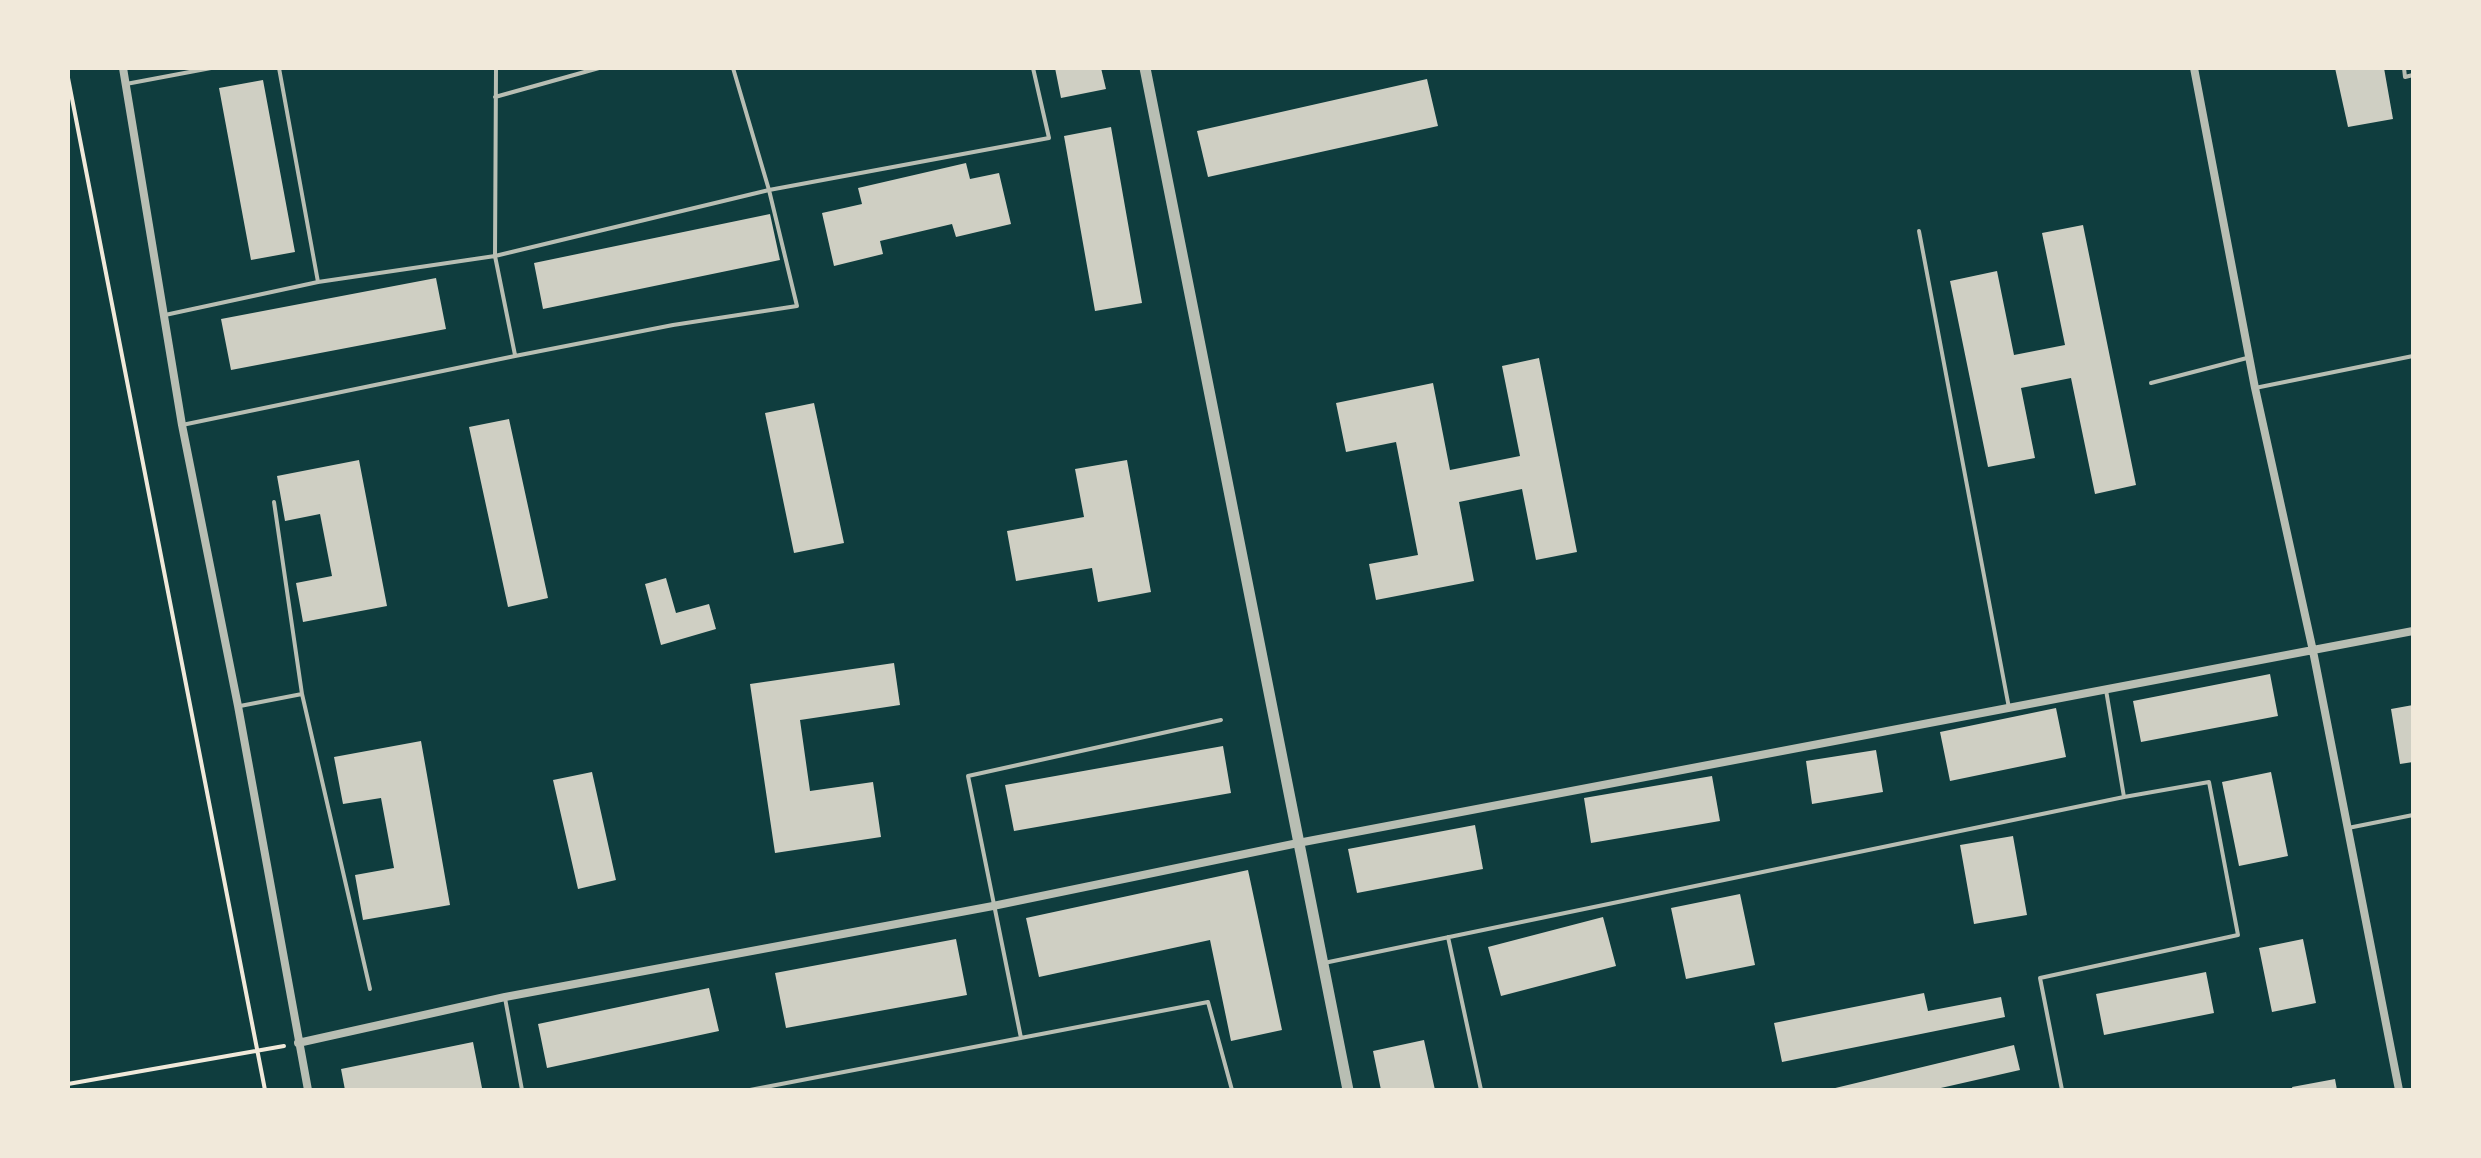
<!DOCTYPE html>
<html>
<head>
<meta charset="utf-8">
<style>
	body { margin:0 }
	#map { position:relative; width:2481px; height:1158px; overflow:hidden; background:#0f3d3e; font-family:"Libre Baskerville",serif }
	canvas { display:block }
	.frame { position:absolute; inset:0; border:70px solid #f1e9da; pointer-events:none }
</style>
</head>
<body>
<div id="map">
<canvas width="2481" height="1158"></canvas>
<div class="frame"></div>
</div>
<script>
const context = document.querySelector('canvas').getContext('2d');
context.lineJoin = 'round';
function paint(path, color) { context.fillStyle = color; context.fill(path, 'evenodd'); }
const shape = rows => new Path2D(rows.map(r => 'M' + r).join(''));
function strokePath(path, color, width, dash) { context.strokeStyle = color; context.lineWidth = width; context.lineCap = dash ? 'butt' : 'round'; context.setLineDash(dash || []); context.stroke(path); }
const building = shape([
	[1055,68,1101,68,1106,89,1061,98],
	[2335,68,2384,68,2393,119,2348,127],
	[1427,79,1438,126,1208,177,1197,131],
	[263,80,295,252,251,260,219,88],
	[1111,127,1142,303,1095,311,1064,136],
	[966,163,970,179,999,173,1011,224,956,237,952,224,880,241,883,254,834,266,822,213,862,204,858,188],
	[770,214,780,260,543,309,534,263],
	[2083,225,2136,485,2095,494,2071,378,2021,388,2035,458,1988,467,1950,281,1997,271,2014,355,2065,345,2042,233],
	[436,278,446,329,231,370,221,319],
	[1539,358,1577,552,1536,560,1522,489,1459,502,1474,581,1376,600,1369,564,1418,555,1396,442,1346,452,1336,403,1433,383,1450,470,1520,456,1502,366],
	[814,403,844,543,794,553,765,413],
	[509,419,548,598,508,607,469,427],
	[359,460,387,606,303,622,296,583,332,576,320,514,285,521,277,476],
	[1127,460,1151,592,1098,602,1092,568,1016,581,1007,531,1084,517,1075,469],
	[666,578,676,613,709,604,716,629,661,645,645,584],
	[894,663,900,705,800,720,810,791,873,782,881,837,775,853,750,684],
	[2270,674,2278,716,2141,742,2133,701],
	[2413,705,2413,762,2400,764,2391,709],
	[2056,708,2066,757,1950,781,1940,732],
	[421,741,450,905,363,920,355,875,394,868,381,798,343,804,334,757],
	[1223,746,1231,793,1014,831,1005,785],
	[1876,750,1883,792,1812,804,1806,761],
	[592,772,616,880,578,889,553,780],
	[2271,772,2288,856,2239,866,2222,782],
	[1712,776,1720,821,1591,843,1584,798],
	[1475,825,1483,869,1357,893,1348,849],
	[2013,836,2027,915,1974,924,1960,845],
	[1248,870,1282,1030,1231,1041,1210,940,1039,977,1026,918],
	[1740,894,1755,965,1686,979,1671,908],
	[1603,917,1616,966,1501,996,1488,947],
	[956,939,967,995,786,1028,775,973],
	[2303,939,2316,1003,2272,1012,2259,948],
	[2206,972,2214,1013,2104,1035,2096,994],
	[709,988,719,1031,547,1068,538,1024],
	[1924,993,1928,1011,2001,997,2005,1017,1782,1062,1774,1023],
	[1424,1040,1435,1090,1381,1090,1373,1051],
	[473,1042,482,1088,470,1090,345,1090,341,1069],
	[2014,1045,2020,1070,1932,1090,1827,1090],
	[2335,1079,2337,1090,2293,1090,2292,1087]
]);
const path = shape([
	[68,78,265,1090],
	[68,1084,284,1046]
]);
const service = shape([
	[279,68,318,282],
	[496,68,495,256,515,355],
	[2404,68,2405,77,2413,75],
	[126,84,211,68],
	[495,97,599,68],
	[1919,231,2009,708],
	[165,315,318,282,495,256,769,190,1049,138,1033,68],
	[2151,383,2247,358],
	[2255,388,2413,356],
	[182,425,515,356,673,325,797,306,769,190,733,68],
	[274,502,302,694,370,989],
	[240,706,302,694],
	[2348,828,2413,815],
	[1448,937,1481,1090],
	[1324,963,2124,797],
	[505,998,522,1090],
	[1021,1038,968,776,1221,720],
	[750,1090,1208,1002,1232,1090],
	[2062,1090,2040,978,2238,935,2209,782,2124,797,2106,690]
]);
const minor = shape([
	[123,68,182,425,238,706,308,1090],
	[2194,68,2255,388,2313,651,2399,1090],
	[298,1043,505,997,993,906,1298,843,2413,631]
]);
const tertiary = shape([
	[1145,68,1348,1090]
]);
paint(building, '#cfcfc3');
strokePath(path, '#f1e9da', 4);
strokePath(service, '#b8beb3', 4);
strokePath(minor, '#b8beb3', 8);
strokePath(tertiary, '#b8beb3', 11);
</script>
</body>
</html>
